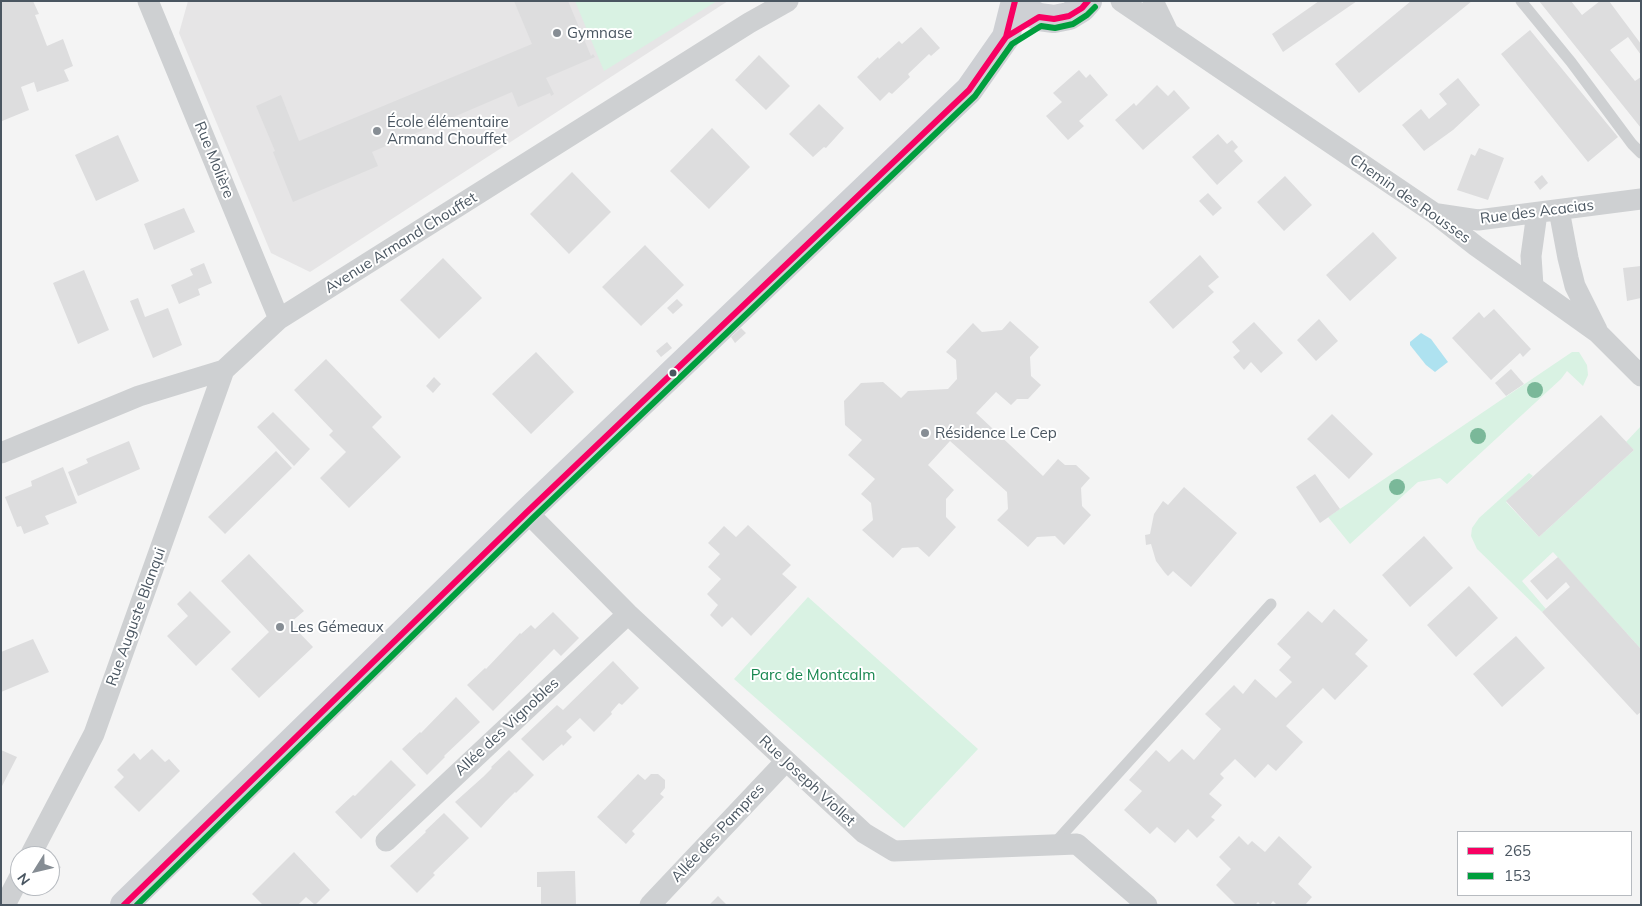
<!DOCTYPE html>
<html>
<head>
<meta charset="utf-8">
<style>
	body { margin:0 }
	#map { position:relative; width:1642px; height:906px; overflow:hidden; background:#f4f4f4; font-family:Mulish,sans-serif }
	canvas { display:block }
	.frame { position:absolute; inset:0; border:2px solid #4a5661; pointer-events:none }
	.legend { position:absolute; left:1457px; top:831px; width:175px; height:65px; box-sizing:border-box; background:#fff; border:1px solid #b7bbc0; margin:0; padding:6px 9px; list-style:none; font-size:15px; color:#4a5661 }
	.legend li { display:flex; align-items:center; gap:10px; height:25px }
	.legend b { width:25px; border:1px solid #b7bbc0 }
	.north { position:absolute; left:10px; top:846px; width:50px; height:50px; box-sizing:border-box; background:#fff; border:1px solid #b7bbc0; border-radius:50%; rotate:234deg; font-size:14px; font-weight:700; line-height:20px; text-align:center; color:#4a5661 }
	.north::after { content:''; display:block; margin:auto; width:18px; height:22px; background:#868d94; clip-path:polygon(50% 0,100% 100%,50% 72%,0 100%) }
</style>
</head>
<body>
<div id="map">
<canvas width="1642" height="906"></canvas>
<div class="frame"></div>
<ul class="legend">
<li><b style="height:6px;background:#f80062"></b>265</li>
<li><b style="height:6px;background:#009e3d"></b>153</li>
</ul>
<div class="north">N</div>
</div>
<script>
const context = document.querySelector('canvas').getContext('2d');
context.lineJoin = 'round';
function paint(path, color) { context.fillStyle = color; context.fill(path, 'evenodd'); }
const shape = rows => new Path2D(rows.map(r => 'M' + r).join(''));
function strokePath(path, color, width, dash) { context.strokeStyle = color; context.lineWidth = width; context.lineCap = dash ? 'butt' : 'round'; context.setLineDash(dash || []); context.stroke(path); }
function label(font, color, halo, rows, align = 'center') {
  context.font = font + ' Mulish,sans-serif'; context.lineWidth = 4; context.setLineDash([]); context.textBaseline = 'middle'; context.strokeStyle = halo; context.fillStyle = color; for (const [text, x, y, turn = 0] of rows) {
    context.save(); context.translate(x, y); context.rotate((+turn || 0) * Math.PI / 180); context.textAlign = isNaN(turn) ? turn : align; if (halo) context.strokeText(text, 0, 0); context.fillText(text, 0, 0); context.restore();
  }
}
const education = shape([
	[188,1,728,1,310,272,271,253,179,33]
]);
const green = shape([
	[575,1,717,1,604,71],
	[1572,352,1579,352,1587,365,1588,375,1583,386,1567,371,1561,379,1447,484,1440,478,1418,482,1350,544,1328,517],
	[1641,426,1641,649,1553,552,1522,581,1546,609,1542,612,1477,549,1471,536,1472,528,1479,518,1529,473,1533,476,1506,502,1539,537,1634,450,1626,442],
	[808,597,978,749,904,828,734,679]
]);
const water = shape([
	[1421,333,1431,339,1448,362,1435,372,1426,365,1410,345,1410,342]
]);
const building = shape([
	[1,1,33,1,39,14,35,15,47,46,63,39,73,66,64,70,69,81,37,92,34,82,21,87,29,110,2,121],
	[514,1,568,1,591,56,593,54,595,57,546,78,554,94,551,96,550,93,518,107,512,92,372,152,378,166,293,202,273,152,275,151,256,106,281,95,299,141,532,44],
	[1319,1,1357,1,1283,52,1272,34],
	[1411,1,1472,1,1359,93,1335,64],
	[1539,1,1571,1,1582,15,1600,1,1609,1,1641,44,1641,55,1628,37,1610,50,1635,81,1641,77,1641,128],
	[921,27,940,48,931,56,929,54,908,74,910,77,892,94,889,92,880,101,857,77,878,57,879,59,899,41,902,44],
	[1530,30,1618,137,1588,162,1501,54],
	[759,55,790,86,766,110,735,80],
	[1079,70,1086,78,1090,74,1108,95,1079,121,1084,126,1068,140,1046,116,1062,102,1053,93],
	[1458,78,1480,105,1453,130,1424,151,1402,125,1421,109,1429,119,1447,104,1439,94],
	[1157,85,1168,96,1174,90,1190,108,1143,150,1115,120,1134,103,1136,106],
	[819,104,844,128,826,148,824,147,813,157,789,134],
	[712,128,750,167,709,209,670,171],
	[1218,134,1227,144,1232,140,1238,147,1234,151,1243,161,1217,185,1192,157],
	[118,135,139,181,96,201,75,155],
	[1479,148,1504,158,1488,200,1457,190,1471,154,1475,156],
	[572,172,611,212,569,254,530,214],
	[1542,175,1548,183,1540,190,1534,182],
	[1285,176,1312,205,1284,231,1257,202],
	[1208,193,1222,208,1213,216,1199,201],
	[184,208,195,232,154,250,144,224],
	[1373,232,1397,258,1350,301,1326,275],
	[645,245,684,285,641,326,602,287],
	[1200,255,1219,277,1208,286,1214,292,1173,329,1149,302],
	[443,258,482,298,439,339,400,300],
	[204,263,212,283,198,289,200,295,179,304,171,285,193,275,190,269],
	[1641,266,1641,298,1627,301,1623,268],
	[84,270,109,330,78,344,53,283],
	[138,298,145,317,168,308,182,345,153,358,130,301],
	[677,299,683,305,673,314,667,308],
	[1494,309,1531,349,1523,357,1520,353,1491,380,1452,338,1479,312,1484,318],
	[1319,319,1338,341,1316,361,1297,340],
	[1010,321,1039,347,1030,357,1031,376,1041,385,1028,399,1017,399,1011,405,996,392,976,413,1043,476,1058,459,1065,465,1076,465,1090,478,1081,488,1082,506,1091,515,1064,545,1055,536,1037,537,1028,547,997,520,1008,509,1007,492,950,441,928,465,954,490,946,499,946,517,956,527,929,557,918,547,902,548,893,558,862,530,873,520,871,503,861,494,875,479,848,455,862,440,845,425,844,401,861,383,883,382,901,398,908,391,948,389,957,379,956,360,946,352,973,323,982,332,1002,330],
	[1254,322,1283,353,1261,373,1251,362,1244,370,1233,357,1240,351,1232,342],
	[741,328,746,333,735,343,731,337],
	[667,342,672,348,661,357,656,351],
	[536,352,574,392,531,434,492,394],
	[326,359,382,417,372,427,401,457,349,508,320,478,346,452,329,435,333,431,294,390],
	[1511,369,1524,384,1506,396,1495,383],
	[434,377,441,384,433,393,426,386],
	[273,412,310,449,294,466,257,427],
	[1332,414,1373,454,1349,479,1307,439],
	[1601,415,1634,450,1539,537,1506,501],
	[129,441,140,469,78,496,68,472,88,463,86,459],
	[276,451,292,468,225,534,208,517],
	[63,467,77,503,45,516,49,524,24,534,21,526,17,527,5,497,32,486,31,481],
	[1315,474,1340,509,1320,523,1296,487],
	[1184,487,1237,533,1191,587,1173,571,1168,576,1165,573,1156,561,1151,544,1146,545,1145,535,1150,534,1154,514,1163,501,1168,505],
	[748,525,791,565,782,574,797,587,751,636,732,617,722,627,710,615,718,605,707,594,721,579,708,567,720,554,708,543,724,526,736,537],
	[1424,536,1453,568,1410,607,1382,575],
	[249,554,304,611,290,623,313,647,259,698,231,669,269,632,221,581],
	[1558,557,1641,649,1641,712,1637,715,1542,612,1570,587,1566,582,1547,600,1530,581],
	[1469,586,1498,618,1456,657,1427,625],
	[190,591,231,632,196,666,167,636,188,616,177,604],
	[1334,609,1368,640,1355,654,1368,666,1335,700,1323,688,1286,726,1303,742,1276,771,1268,764,1255,778,1235,759,1220,774,1224,778,1209,794,1222,805,1211,817,1215,820,1197,838,1188,829,1175,843,1157,827,1150,834,1124,810,1142,791,1129,780,1156,750,1169,762,1182,749,1194,760,1221,729,1205,714,1234,685,1243,694,1255,679,1276,698,1292,682,1279,670,1291,657,1277,644,1308,611,1322,623],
	[553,612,579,638,561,656,554,649,493,711,467,685,485,668,486,669,520,633,521,634,531,625,535,629],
	[1516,636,1545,668,1502,707,1473,674],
	[33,639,49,672,1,692,1,652],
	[613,661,639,688,622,705,619,703,611,712,612,714,594,732,580,718,566,731,572,737,563,746,562,744,543,761,521,739,557,705,563,710],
	[456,697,480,722,444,756,445,757,427,775,402,749,420,732,421,733],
	[152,749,165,762,169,759,180,771,139,812,114,787,124,777,117,770,134,753,140,760],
	[1,750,17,757,1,788],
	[509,750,534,775,516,793,515,792,506,801,481,828,455,802,483,777,492,768,491,767],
	[391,760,416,785,361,839,335,812,353,795,355,796],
	[638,774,645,780,651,774,658,774,665,780,665,788,660,794,664,797,632,831,635,834,626,844,597,817],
	[444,813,469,838,433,873,435,875,417,893,390,866,426,832,425,831],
	[1239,836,1248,845,1252,841,1265,852,1279,836,1312,867,1298,884,1312,897,1305,905,1277,905,1273,901,1270,905,1261,905,1258,902,1255,905,1236,905,1216,885,1231,869,1219,857],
	[294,852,330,890,315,905,306,897,298,905,263,905,252,894],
	[50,860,61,867,50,885],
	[568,871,575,871,576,905,541,905,541,887,537,887,537,872],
	[718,896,727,905,709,905]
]);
const service = shape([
	[1521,1,1571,62,1632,144,1641,153],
	[1053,845,1271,604]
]);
const minor = shape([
	[148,1,279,319],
	[1121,1,1434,213,1476,246,1598,333,1641,376],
	[1153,1,1168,32],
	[1559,210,1568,258,1575,286,1597,330],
	[1438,214,1478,220,1641,199],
	[1533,286,1531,256,1537,213],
	[1,453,139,396,224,370,279,319,749,23,788,1],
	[527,512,628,614,864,833,894,851,1077,844,1147,905],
	[386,841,628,614],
	[30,856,94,734,224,370],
	[5,905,20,876],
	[650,905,786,761]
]);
const secondary = shape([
	[1016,1,1026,11,1039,17,1054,19,1069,16,1082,8,1088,1],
	[124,905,527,512,969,90,1006,37,1015,1]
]);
const bus1 = shape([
	[1006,37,1039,17,1054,19,1069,16,1082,8,1088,1],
	[124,905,527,512,969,90,1006,37,1015,1]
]);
const bus2 = shape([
	[137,905,533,518,975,96,1012,44,1041,26,1055,28,1073,24,1087,15,1095,7]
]);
const trees = [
	[1535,390],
	[1478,436],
	[1397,487]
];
const markers = [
	[557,33,5,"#868d94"],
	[377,131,5,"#868d94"],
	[673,373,4.5,"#4a5661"],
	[925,433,5,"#868d94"],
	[280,627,5,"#868d94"]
];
const poiNames = [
	["Gymnase",567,33],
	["École élémentaire",387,122],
	["Armand Chouffet",387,139],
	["Résidence Le Cep",935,433],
	["Les Gémeaux",290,627]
];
const streetNames = [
	["Rue Molière",214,160,68],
	["Chemin des Rousses",1410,199,35],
	["Rue des Acacias",1537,212,-7],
	["Avenue Armand Chouffet",401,243,-32],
	["Rue Auguste Blanqui",136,617,-70],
	["Allée des Vignobles",507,727,-43],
	["Rue Joseph Viollet",807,781,43],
	["Allée des Pampres",718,833,-47]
];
const parkNames = [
	["Parc de Montcalm",813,675]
];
paint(education, '#e6e5e6');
paint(green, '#d9f2e3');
paint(water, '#aee2f0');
paint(building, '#ddddde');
strokePath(service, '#ced0d2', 11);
strokePath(minor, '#ced0d2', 21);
strokePath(secondary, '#ced0d4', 28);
strokePath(bus1, '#f80062', 6);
strokePath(bus2, '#009e3d', 6);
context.fillStyle = '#7ab899';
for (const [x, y] of trees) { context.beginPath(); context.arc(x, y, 8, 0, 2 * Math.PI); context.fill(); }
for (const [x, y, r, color] of markers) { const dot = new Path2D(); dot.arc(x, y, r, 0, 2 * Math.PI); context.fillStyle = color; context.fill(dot); strokePath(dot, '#fff', 2); }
label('15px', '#4a5661', '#fff', poiNames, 'left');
label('15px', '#4a5661', '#fff', streetNames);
label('15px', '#17864f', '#fff', parkNames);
</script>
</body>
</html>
